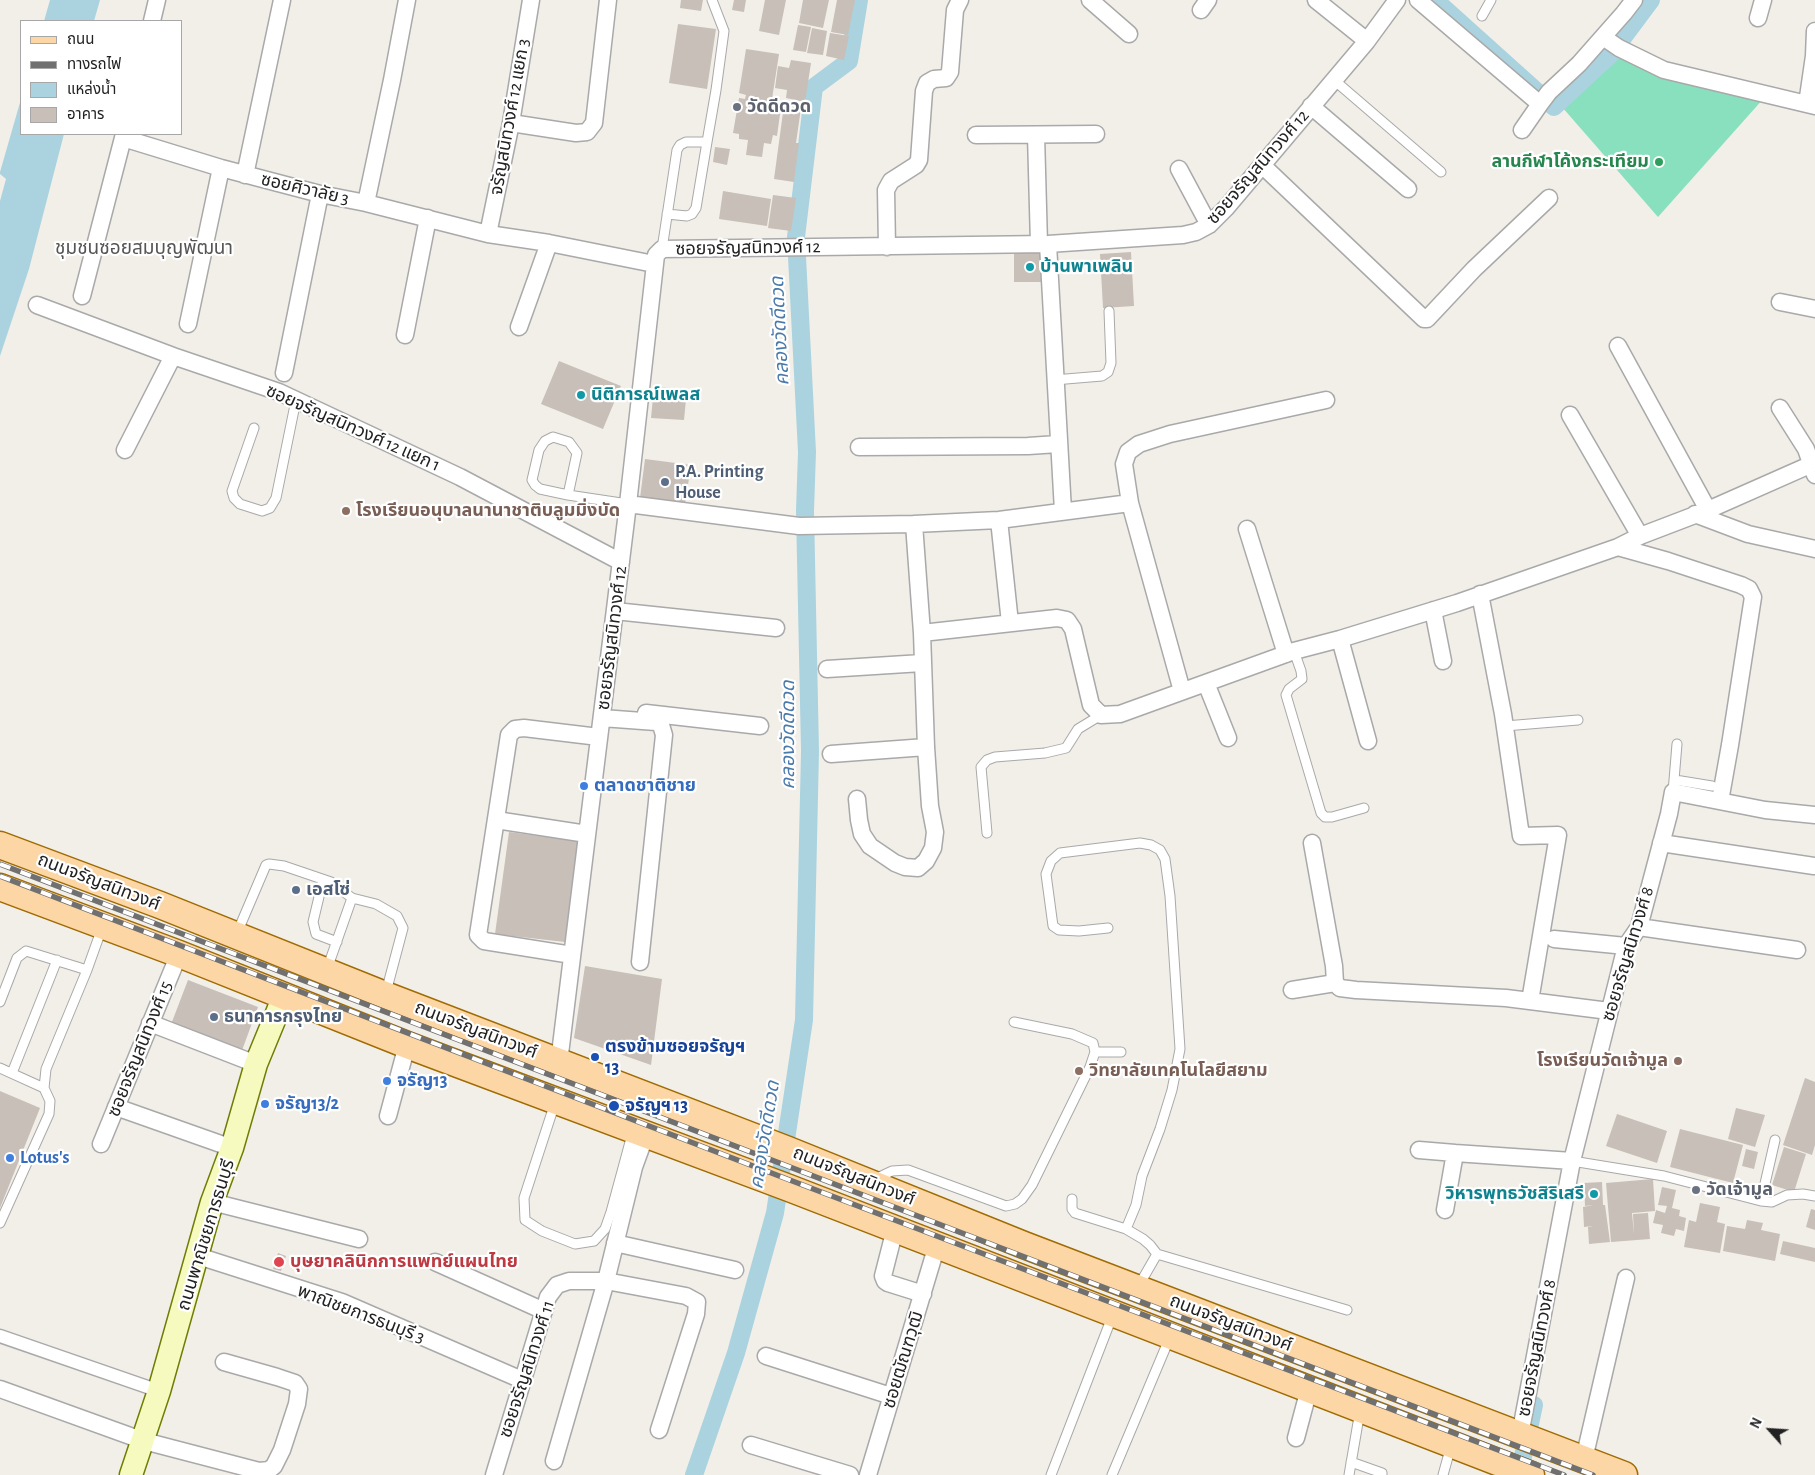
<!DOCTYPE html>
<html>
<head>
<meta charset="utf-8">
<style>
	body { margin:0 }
	#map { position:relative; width:1815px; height:1475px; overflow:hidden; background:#f2efe9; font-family:"Alegreya Sans","Noto Sans Thai",sans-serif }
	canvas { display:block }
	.legend { position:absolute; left:20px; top:20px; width:162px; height:115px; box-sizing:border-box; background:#fff; border:1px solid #a7a7a7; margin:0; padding:6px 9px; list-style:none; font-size:15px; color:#222 }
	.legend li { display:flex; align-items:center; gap:10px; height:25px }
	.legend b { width:25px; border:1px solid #a7a7a7 }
	.north { position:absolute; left:1745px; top:1405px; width:50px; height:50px; -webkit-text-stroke:4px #fff; paint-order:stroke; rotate:296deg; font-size:14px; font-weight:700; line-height:20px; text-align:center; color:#222 }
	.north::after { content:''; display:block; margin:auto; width:18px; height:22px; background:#222; clip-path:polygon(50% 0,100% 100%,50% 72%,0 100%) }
</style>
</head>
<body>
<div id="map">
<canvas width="1815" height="1475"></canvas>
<ul class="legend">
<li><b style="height:6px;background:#fcd6a4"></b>ถนน</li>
<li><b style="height:6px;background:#707070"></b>ทางรถไฟ</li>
<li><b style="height:14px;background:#aad3df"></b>แหล่งน้ำ</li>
<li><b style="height:14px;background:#c7bfb8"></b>อาคาร</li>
</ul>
<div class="north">N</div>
</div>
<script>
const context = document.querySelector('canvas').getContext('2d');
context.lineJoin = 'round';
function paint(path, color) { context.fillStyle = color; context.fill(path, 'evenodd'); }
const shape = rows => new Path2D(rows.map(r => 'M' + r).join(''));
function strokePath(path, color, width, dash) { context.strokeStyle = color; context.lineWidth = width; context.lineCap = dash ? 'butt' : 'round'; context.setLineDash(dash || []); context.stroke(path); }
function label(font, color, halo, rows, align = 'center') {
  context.font = font + ' "Alegreya Sans","Noto Sans Thai",sans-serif'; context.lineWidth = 4.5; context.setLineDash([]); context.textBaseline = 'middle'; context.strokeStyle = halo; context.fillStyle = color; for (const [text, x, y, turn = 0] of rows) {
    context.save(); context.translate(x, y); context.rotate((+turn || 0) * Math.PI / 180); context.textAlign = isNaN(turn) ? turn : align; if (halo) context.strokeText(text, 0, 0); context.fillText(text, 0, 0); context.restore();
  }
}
const pitch = shape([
	[1618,50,1764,98,1658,217,1562,107]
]);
const water = shape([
	[50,0,100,0,94,21,44,21],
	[21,99,21,134,64,134,29,269,0,356,0,201,6,179,0,174,0,172]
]);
const canal = shape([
	[1435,0,1554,107,1610,55,1651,0],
	[694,1475,736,1353,775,1213,804,1020,810,751,805,511,807,452,796,237,814,87,849,61,859,0],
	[1519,1475,1534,1405]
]);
const building = shape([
	[681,0,703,0,701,11,680,8],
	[734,0,746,0,744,12,732,10],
	[765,0,786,0,779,35,759,31],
	[803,0,829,0,823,28,799,23],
	[837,0,855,0,848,35,831,32],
	[678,24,716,29,707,89,669,83],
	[798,25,811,27,806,52,793,50],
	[812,28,827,31,823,55,807,53],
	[830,33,849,36,844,60,826,56],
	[746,49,779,54,772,99,778,99,777,106,781,107,777,136,773,135,771,144,764,143,762,157,746,155,748,140,739,139,739,134,733,133,739,98,745,99,746,95,739,93],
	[791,60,811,63,805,102,786,98,787,90,775,88,778,66,789,68],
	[784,105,801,108,796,143,799,143,794,182,774,179],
	[715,147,730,149,727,165,713,162],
	[723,191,771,199,767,226,719,219],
	[773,195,796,198,791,231,768,228],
	[1045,251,1046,282,1014,282,1014,252],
	[1131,252,1134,306,1103,308,1100,254],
	[559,361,621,386,603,429,541,404],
	[654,387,687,389,684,420,651,418],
	[645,459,691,465,685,505,640,498],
	[509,832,578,841,565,942,495,934],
	[585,966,662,979,651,1065,574,1038],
	[188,980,258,1007,241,1053,170,1027],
	[1805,1078,1815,1082,1815,1145,1812,1155,1783,1145],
	[0,1091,40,1108,0,1208],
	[1736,1108,1765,1115,1755,1147,1728,1139],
	[1617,1114,1667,1131,1657,1163,1606,1146],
	[1680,1129,1743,1145,1733,1183,1670,1167],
	[1784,1147,1806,1154,1794,1192,1772,1185],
	[1746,1149,1758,1152,1754,1169,1742,1166],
	[1653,1179,1655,1211,1632,1213,1634,1235,1633,1214,1648,1213,1650,1239,1611,1242,1606,1183],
	[1602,1182,1603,1205,1605,1205,1610,1242,1589,1244,1588,1227,1593,1226,1584,1227,1583,1207,1593,1205,1585,1206,1584,1183],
	[1662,1187,1676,1190,1672,1208,1680,1210,1679,1216,1686,1218,1684,1231,1676,1229,1674,1236,1661,1233,1663,1225,1653,1223,1656,1210,1665,1213,1667,1206,1658,1205],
	[1700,1203,1720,1207,1717,1222,1725,1224,1720,1253,1684,1247,1689,1220,1696,1222],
	[1811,1209,1815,1210,1815,1230,1806,1227],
	[1747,1220,1763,1223,1761,1230,1780,1234,1775,1261,1723,1251,1727,1226,1745,1229],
	[1783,1241,1815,1248,1815,1262,1780,1254],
	[278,1253,286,1256,281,1271,273,1269]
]);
const service = shape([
	[1482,16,1491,0],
	[1334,80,1441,172],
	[667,214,687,216,692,214,696,208,707,142],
	[662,249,677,150,680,145,686,142,707,142,716,90,724,31,712,0],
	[1054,380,1102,376,1108,372,1111,363,1109,311],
	[254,428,232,491,234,498,240,504,262,511,270,508,276,498,296,400],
	[568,495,577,453,569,442,553,437,545,441,539,450,532,480,535,485,540,489,568,495,628,504],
	[1294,651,1301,671,1302,679,1289,689,1286,695,1321,813,1325,817,1332,817,1364,808],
	[1505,726,1578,720],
	[1675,780,1712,786],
	[1673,792,1677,744],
	[987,833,981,767,987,760,995,757,1045,753,1066,748,1078,729,1101,715],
	[323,880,313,922,316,934,337,942],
	[1108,928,1079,931,1059,930,1053,926,1046,874,1051,861,1060,853,1140,843,1151,845,1160,850,1165,859,1170,896,1180,1049,1172,1090,1160,1129,1142,1176,1136,1205,1126,1229],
	[237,933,266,865,269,864,284,866,331,882,352,898,376,904,397,916,403,928,386,992],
	[327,969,352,898],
	[0,1002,17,958,26,951,87,970],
	[1014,1022,1072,1034,1093,1043,1095,1052],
	[0,1068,44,1088],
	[12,1073,57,960],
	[555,1103,524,1198,525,1220,542,1231,575,1244,594,1241,605,1229,611,1212,633,1131],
	[1572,1161,1664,1176,1761,1201,1775,1140],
	[875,1179,892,1171,908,1170,1006,1206,1015,1204,1022,1199,1032,1185,1090,1067,1095,1052,1121,1052],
	[1072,1199,1072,1209,1075,1213,1126,1229,1143,1239,1150,1245,1157,1254,1347,1310],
	[1761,1201,1772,1202,1787,1195,1803,1194,1815,1196],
	[0,1223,49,1114,50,1101,44,1088,46,1069,87,970,102,928],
	[1138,1287,1157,1254],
	[1351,1462,1382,1473,1382,1475],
	[1051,1475,1112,1317],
	[1112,1475,1170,1337],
	[1349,1475,1360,1411],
	[1443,1475,1451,1446]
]);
const pedestrian = shape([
	[0,1336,159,1391]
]);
const minor = shape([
	[1090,0,1129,34],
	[1316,0,1367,41],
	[1418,0,1540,104,1549,92,1579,64,1624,13,1634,0],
	[1201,10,1208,0],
	[1758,18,1763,0],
	[152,21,157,0],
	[1603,37,1619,48,1664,70,1815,106],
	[1807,104,1814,56,1815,31],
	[1311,106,1408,189],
	[511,123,576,133,587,132,594,123,608,0],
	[1522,130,1540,104],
	[976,135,1096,134],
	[1036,135,1039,244],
	[123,138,221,168,320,194,366,203,488,234,549,243,654,264],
	[1262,165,1424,319,1427,319,1474,269,1549,198],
	[1179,169,1209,225],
	[245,175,282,0],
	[366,203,392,80,407,0],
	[488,234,511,123,531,0],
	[1048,244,1063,511],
	[887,247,886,190,891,181,916,165,919,160,924,91,927,83,934,79,946,78,950,72,955,10,960,0],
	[82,296,124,134],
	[1780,302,1815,309],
	[37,305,173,356,279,392,460,477,621,562],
	[188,324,221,168],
	[519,327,549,243],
	[405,335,428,218],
	[1618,346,1708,510],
	[284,373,320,194],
	[1780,408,1806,449,1815,475],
	[1570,415,1640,536],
	[859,447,1028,446,1058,444],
	[125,450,173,356],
	[628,504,799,526,914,524,999,520,1130,503],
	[1695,514,1748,534,1815,549],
	[999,520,1010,623],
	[1247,529,1286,654],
	[1618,547,1668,561,1741,585,1749,589,1753,597,1730,745,1720,801],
	[1480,594,1503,714,1521,836,1558,835,1530,1001],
	[1433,610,1443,661],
	[615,611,776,628],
	[922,633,1057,618,1067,620,1073,629,1091,705,1101,715,1120,714,1294,651,1340,639,1457,603,1618,547,1640,536,1708,510,1812,464],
	[1340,639,1368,741],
	[827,669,922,663],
	[1206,683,1228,738],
	[1182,691,1130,503,1124,464,1128,452,1139,444,1170,434,1326,400],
	[646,713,760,726],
	[602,718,656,722,661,725,664,735,640,962],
	[831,754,926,747],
	[857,799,859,820,862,834,870,846,895,863,905,867,918,868,926,861,933,848,935,832,930,806,926,747,922,633,914,524],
	[496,820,587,834],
	[1312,843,1334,966,1335,983,1340,988,1356,990,1506,998,1609,1011],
	[1661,843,1814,866],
	[1639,927,1797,950],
	[1554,939,1626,946],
	[572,955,484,941,478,935,509,735,515,729,524,728,599,737],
	[1292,990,1335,983],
	[150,1023,256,1064],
	[559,1062,628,504,656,255,662,249,1048,244,1183,235,1196,232,1209,225,1226,208,1367,41,1397,0],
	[116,1107,232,1148],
	[388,1116,407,1045],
	[101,1144,179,954],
	[1419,1150,1455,1153],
	[212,1202,359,1239],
	[1445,1210,1455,1153,1572,1161],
	[895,1229,883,1276,885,1281,888,1283,923,1294],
	[615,1243,735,1270],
	[198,1256,342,1302,522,1380],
	[435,1262,544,1311],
	[766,1356,891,1396],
	[0,1389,144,1441,259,1471,269,1470,274,1466,282,1450,297,1404,299,1389,295,1383,277,1377,224,1362],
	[1520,1435,1572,1161,1619,974,1626,946,1639,927,1669,814,1673,792,1765,810,1815,815],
	[1296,1438,1309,1389],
	[751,1445,850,1475],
	[1584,1459,1626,1278],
	[554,1461,606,1281,634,1167,646,1134],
	[494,1475,548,1297,557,1285,569,1281,606,1281,686,1296,697,1302,696,1314,659,1430],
	[868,1475,937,1245]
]);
const secondary = shape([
	[131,1475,159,1391,212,1202,232,1148,256,1064,284,996]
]);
const primary = shape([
	[0,845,160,905,385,995,788,1150,1024,1245,1624,1475],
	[0,887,179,954,407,1045,789,1188,1531,1475]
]);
const rail = shape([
	[0,864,1593,1475],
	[0,876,753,1166,1564,1475]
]);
const markers = [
	[737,107,5,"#6b7280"],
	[1659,162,5,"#2e9e5b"],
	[1030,267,5,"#0f9aa8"],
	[581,395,5,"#0f9aa8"],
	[665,482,5,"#5c6f8a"],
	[346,511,5,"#8d6e63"],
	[584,786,5,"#3f7fe0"],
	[296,890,5,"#5c6f8a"],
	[214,1017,5,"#5c6f8a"],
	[595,1057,5,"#1a4fb4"],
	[1678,1061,5,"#8d6e63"],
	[1079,1071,5,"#8d6e63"],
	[387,1081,5,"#3f7fe0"],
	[265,1104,5,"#3f7fe0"],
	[614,1106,6,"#1a4fb4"],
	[10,1158,5,"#3f7fe0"],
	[1696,1190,5,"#6b7280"],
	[1594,1194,5,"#0f9aa8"],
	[279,1262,6,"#e0444e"]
];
const worshipNames = [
	["วัดดีดวด",747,107],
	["วัดเจ้ามูล",1706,1190]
];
const streetNames = [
	["จรัญสนิทวงศ์ 12 แยก 3",510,117,-80],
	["ซอยจรัญสนิทวงศ์ 12",1258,167,-49],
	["ซอยศิวาลัย 3",305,189,13],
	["ซอยจรัญสนิทวงศ์ 12",748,248,-1],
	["ซอยจรัญสนิทวงศ์ 12 แยก 1",353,428,24],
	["ซอยจรัญสนิทวงศ์ 12",612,638,-83],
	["ถนนจรัญสนิทวงศ์",99,882,21],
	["ซอยจรัญสนิทวงศ์ 8",1628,954,-73],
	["ถนนจรัญสนิทวงศ์",476,1030,21],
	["ซอยจรัญสนิทวงศ์ 15",140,1049,-68],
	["ถนนจรัญสนิทวงศ์",854,1176,22],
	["ถนนพาณิชยการธนบุรี",206,1235,-73],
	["พาณิชยการธนบุรี 3",361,1314,21],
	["ถนนจรัญสนิทวงศ์",1231,1323,21],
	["ซอยจรัญสนิทวงศ์ 8",1537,1348,-79],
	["ซอยฒัณฑวุฒิ",903,1360,-73],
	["ซอยจรัญสนิทวงศ์ 11",527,1369,-72]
];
const leisureNames = [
	["ลานกีฬาโค้งกระเทียม",1649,162]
];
const cultureNames = [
	["บ้านพาเพลิน",1040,267],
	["นิติการณ์เพลส",591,395],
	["วิหารพุทธวัชสิริเสรี",1584,1194,"right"]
];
const serviceNames = [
	["P.A. Printing",675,472],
	["House",675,493],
	["เอสโซ่",306,890],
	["ธนาคารกรุงไทย",224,1017]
];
const educationNames = [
	["โรงเรียนอนุบาลนานาชาติบลูมมิ่งบัด",356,511],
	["โรงเรียนวัดเจ้ามูล",1668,1061,"right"],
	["วิทยาลัยเทคโนโลยีสยาม",1089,1071]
];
const shopNames = [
	["ตลาดชาติชาย",594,786],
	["จรัญ13",397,1081],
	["จรัญ13/2",275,1104],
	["Lotus's",20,1158]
];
const transitNames = [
	["ตรงข้ามซอยจรัญฯ",605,1047],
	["13",605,1068],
	["จรัญฯ 13",625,1106]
];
const healthNames = [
	["บุษยาคลินิกการแพทย์แผนไทย",290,1262]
];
const neighbourhoodNames = [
	["ชุมชนซอยสมบุญพัฒนา",144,248]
];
const waterNames = [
	["คลองวัดดีดวด",780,331,-93],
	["คลองวัดดีดวด",788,735,-90],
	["คลองวัดดีดวด",765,1135,-81]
];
paint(pitch, '#88e0be');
paint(water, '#aad3df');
strokePath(canal, '#aad3df', 18);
paint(building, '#c7bfb8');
strokePath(service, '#a9a9a9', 11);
strokePath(pedestrian, '#a9a9a9', 15);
strokePath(minor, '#a9a9a9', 19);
strokePath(secondary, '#707d05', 25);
strokePath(primary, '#a06b00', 29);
strokePath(service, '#fff', 9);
strokePath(pedestrian, '#fff', 12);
strokePath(minor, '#fff', 16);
strokePath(secondary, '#f7fabf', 22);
strokePath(primary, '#fcd6a4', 26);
strokePath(rail, '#707070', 5.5);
strokePath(rail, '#fff', 4, [11]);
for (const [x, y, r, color] of markers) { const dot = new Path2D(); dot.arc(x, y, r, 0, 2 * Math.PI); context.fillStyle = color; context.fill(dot); strokePath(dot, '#fff', 2); }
label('bold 18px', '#5b616d', '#fff', worshipNames, 'left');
label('18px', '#222', '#fff', streetNames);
label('bold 18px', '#27864d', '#fff', leisureNames, 'right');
label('bold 18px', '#0d838f', '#fff', cultureNames, 'left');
label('bold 18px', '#4e5e75', '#fff', serviceNames, 'left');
label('bold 18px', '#785e54', '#fff', educationNames, 'left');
label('bold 18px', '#366cbe', '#fff', shopNames, 'left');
label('bold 18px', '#164399', '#fff', transitNames, 'left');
label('bold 18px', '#be3a42', '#fff', healthNames, 'left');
label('19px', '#555', '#fff', neighbourhoodNames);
label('italic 19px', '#4a7aab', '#fff', waterNames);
</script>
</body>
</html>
